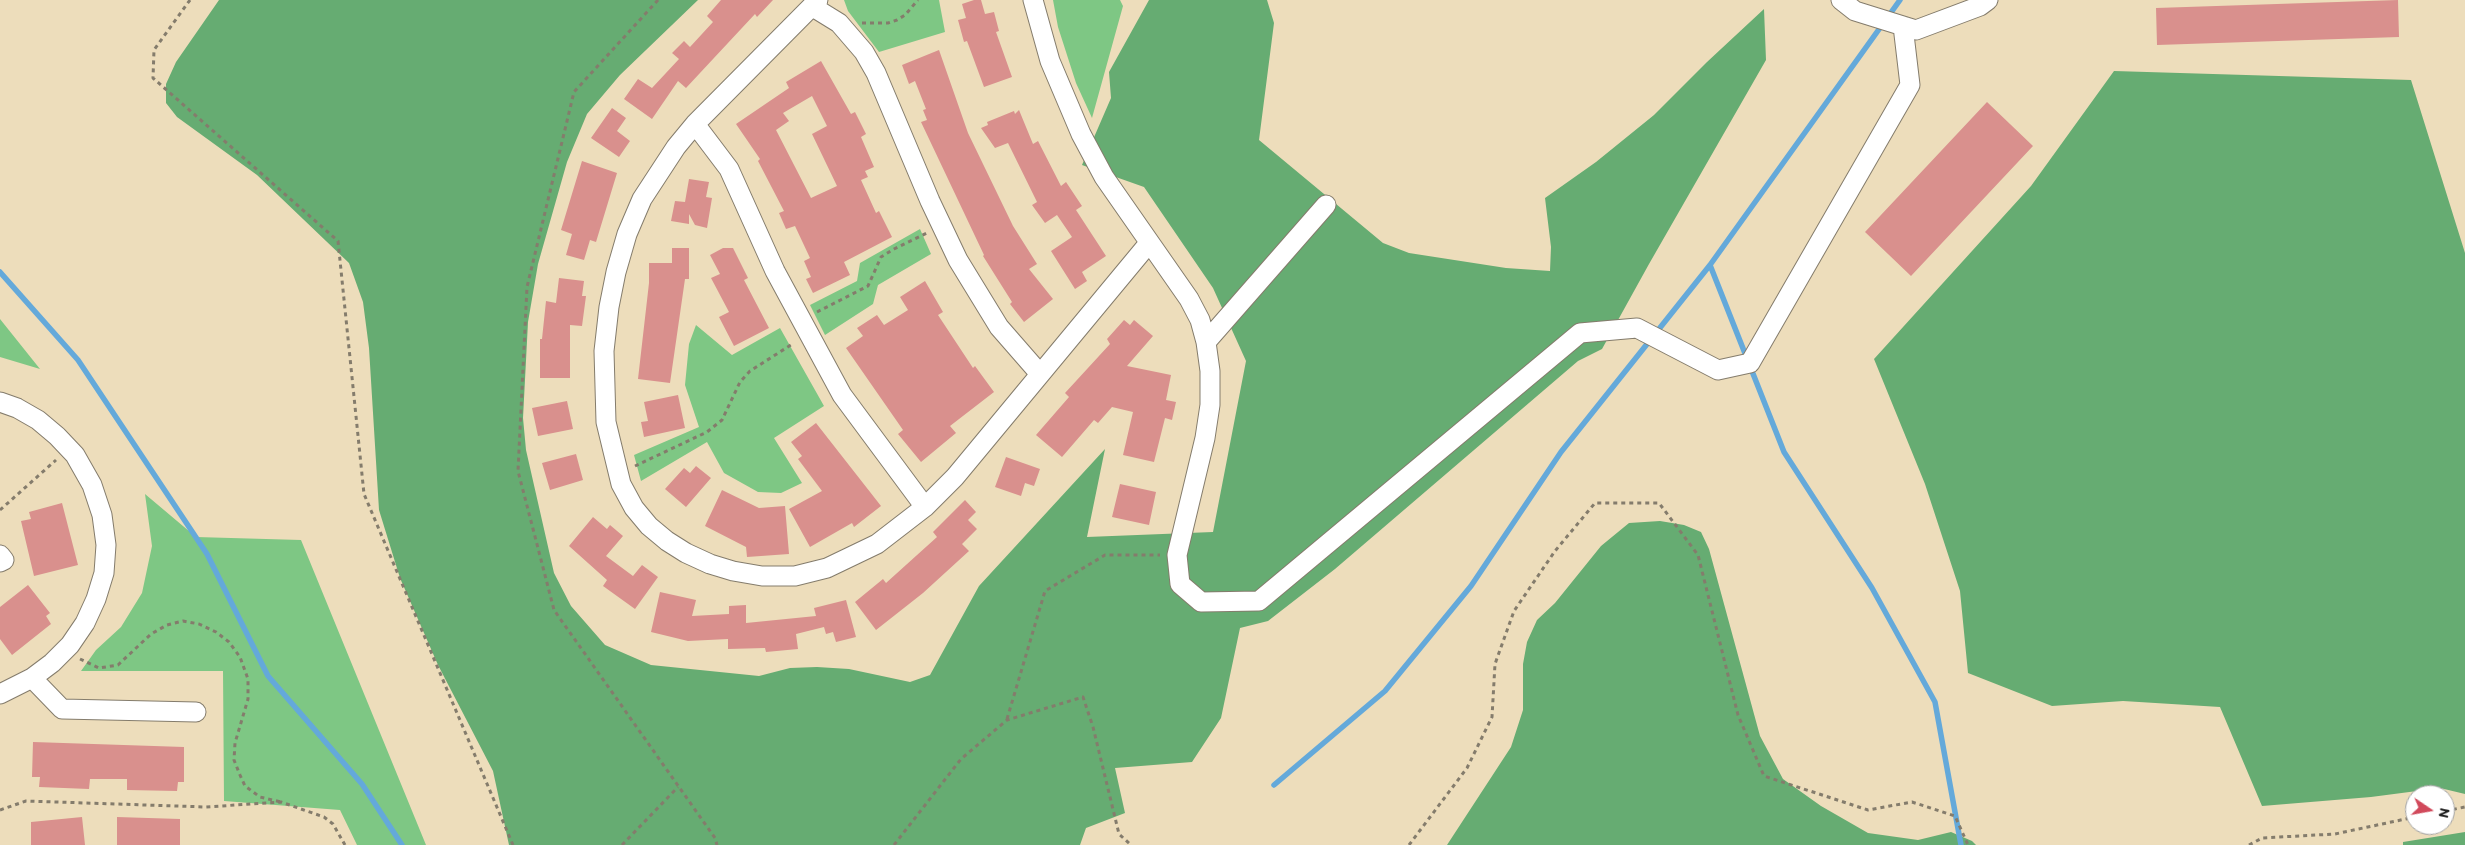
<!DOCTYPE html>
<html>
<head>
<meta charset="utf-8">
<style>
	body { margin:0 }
	#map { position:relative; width:2465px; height:845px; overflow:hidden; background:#edddbb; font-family:Itim,sans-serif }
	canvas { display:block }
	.north { position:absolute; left:2405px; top:785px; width:50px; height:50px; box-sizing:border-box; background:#fff; border:1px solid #a4a4a4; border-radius:50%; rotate:102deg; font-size:14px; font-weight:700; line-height:20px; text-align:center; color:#1c1c1c }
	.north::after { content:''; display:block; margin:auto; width:18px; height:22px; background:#d1495b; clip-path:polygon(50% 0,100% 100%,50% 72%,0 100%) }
</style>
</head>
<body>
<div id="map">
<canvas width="2465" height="845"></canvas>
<div class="north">N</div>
</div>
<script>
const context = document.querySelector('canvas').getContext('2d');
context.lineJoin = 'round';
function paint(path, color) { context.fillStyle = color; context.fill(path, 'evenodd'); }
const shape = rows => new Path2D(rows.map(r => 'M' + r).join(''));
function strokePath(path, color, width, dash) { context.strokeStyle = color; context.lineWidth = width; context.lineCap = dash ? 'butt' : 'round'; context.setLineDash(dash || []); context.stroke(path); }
const green = shape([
	[844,0,939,0,945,32,879,52,848,11],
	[1053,0,1120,0,1123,6,1092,118,1076,83,1058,27],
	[920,229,931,254,878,285,873,304,825,335,810,305,857,281,860,263],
	[0,319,40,369,0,357],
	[696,325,732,355,780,328,824,406,774,438,802,483,781,493,758,492,724,473,707,442,641,481,634,455,699,427,685,385,689,344],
	[145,494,196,537,301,540,426,845,357,845,340,810,224,801,223,671,81,671,96,650,121,627,142,593,152,546]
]);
const forest = shape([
	[219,0,698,0,620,75,587,114,567,162,538,264,528,322,523,418,526,450,554,573,571,606,605,645,651,665,759,676,790,668,817,667,849,669,910,682,930,675,979,586,1105,449,1087,537,1213,532,1246,361,1213,288,1144,187,1082,165,1111,98,1109,72,1149,0,1267,0,1274,23,1259,140,1383,243,1409,253,1506,268,1550,271,1551,247,1545,198,1596,162,1654,115,1707,62,1764,9,1766,60,1649,264,1602,349,1578,361,1335,569,1268,621,1240,628,1221,718,1192,762,1115,768,1125,813,1086,828,1080,845,509,845,493,771,438,665,400,578,379,510,369,348,363,302,349,263,257,175,177,117,166,103,166,84,176,62],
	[2114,71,2411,80,2465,253,2465,794,2440,788,2371,797,2262,806,2220,707,2123,701,2052,706,1968,673,1960,591,1925,484,1874,359,2031,186],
	[1660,521,1684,525,1701,532,1709,549,1760,736,1783,779,1821,806,1868,833,1918,840,1951,832,1972,841,1976,845,1447,845,1511,747,1523,710,1523,664,1527,642,1537,620,1555,603,1601,546,1629,523],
	[2465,832,2465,845,2403,845,2403,842]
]);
const stream = shape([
	[1710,265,1784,452,1872,588,1935,702,1961,845],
	[0,272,78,360,207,554,268,676,362,784,402,845],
	[1274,785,1385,691,1471,586,1561,452,1710,265,1900,0]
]);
const building = shape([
	[721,0,773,0,757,17,755,14,686,88,678,81,652,119,624,99,638,79,652,88,679,59,672,53,684,41,690,47,713,22,707,16],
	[974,0,981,0,985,14,994,12,999,31,996,32,1012,77,984,87,967,41,964,42,958,20,966,18,962,4],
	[2398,0,2399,37,2157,45,2156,8],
	[939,50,968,133,1013,226,1037,264,1029,269,1053,299,1024,322,1010,304,1012,302,983,256,984,255,921,122,927,120,923,110,926,109,915,81,909,84,902,65],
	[821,61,851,114,855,112,866,134,861,137,874,167,865,171,868,177,861,180,876,213,879,211,892,237,844,262,850,275,813,293,806,279,811,277,804,261,810,258,795,226,786,229,779,213,784,211,758,161,760,159,736,124,789,88,786,82],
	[812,96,827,126,812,134,837,186,811,198,776,130,789,121,783,113],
	[1987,102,2033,146,1911,276,1865,232],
	[612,108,626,118,617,131,630,141,619,157,591,138],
	[1019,110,1033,144,1038,141,1061,186,1066,182,1082,206,1076,210,1106,256,1082,272,1087,281,1075,289,1051,251,1072,237,1057,215,1045,223,1032,205,1037,202,1008,143,995,148,981,128,988,125,987,122,1014,111,1015,114],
	[582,161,617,173,596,242,590,240,584,260,566,255,572,234,561,230],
	[689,179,709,182,706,197,712,198,707,228,695,225,689,214,689,224,671,221,675,201,685,202],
	[672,248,689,248,689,279,685,279,670,383,638,379,649,283,649,263,672,263],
	[723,248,733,248,748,278,744,280,769,328,734,346,719,317,729,312,711,278,720,274,710,255],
	[559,278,584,281,582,296,586,296,582,326,570,325,570,378,540,378,540,339,542,339,546,301,556,303],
	[925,281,943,312,938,315,973,368,975,366,994,392,950,426,956,433,921,462,898,434,903,430,846,348,863,336,857,328,877,315,884,325,908,310,900,297],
	[1124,320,1130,325,1134,320,1153,336,1127,366,1171,375,1166,400,1176,402,1172,420,1165,418,1154,462,1123,455,1133,412,1112,407,1098,423,1094,420,1062,457,1036,435,1069,397,1065,393,1110,344,1107,339],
	[678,395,685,428,644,437,641,422,648,421,644,402],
	[567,401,573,429,538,436,532,408],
	[816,423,881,506,854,527,852,523,810,547,789,509,822,491,798,459,802,456,791,442],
	[576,454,583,480,550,490,542,463],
	[1006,457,1040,469,1034,486,1025,483,1021,496,995,487],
	[696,466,711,478,686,507,665,489,684,468,690,473],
	[1120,484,1156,492,1149,525,1112,517],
	[722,490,759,508,785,506,789,554,747,557,746,547,705,526],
	[965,500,976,512,968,520,977,529,962,544,969,551,923,593,876,630,855,602,883,579,886,583,937,537,933,532],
	[62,503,78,565,34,576,21,521,31,519,29,512],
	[593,517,607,529,610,525,623,536,606,556,633,576,642,565,658,577,635,609,603,586,607,580,569,546],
	[28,585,50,613,46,616,51,624,12,655,0,639,0,607],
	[660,592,696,600,692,616,729,614,729,606,746,605,746,623,816,616,814,608,846,600,856,637,836,642,833,632,826,634,824,627,796,634,798,649,766,652,765,648,728,649,728,639,688,641,651,632],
	[33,742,184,747,184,782,178,782,177,791,127,790,127,779,90,779,89,789,39,787,40,777,32,777],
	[82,817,85,845,31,845,31,822],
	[117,817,180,819,180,845,117,845]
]);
const path = shape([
	[190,0,154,50,153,78,338,241,364,494,513,845],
	[658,0,574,92,527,287,518,471,554,610,715,838,717,845],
	[862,23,888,23,897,20,905,15,918,0],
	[817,312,868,286,881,257,894,249,927,233],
	[635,466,707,432,722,420,740,382,750,371,794,343],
	[0,510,56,460],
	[80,659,99,668,118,665,151,634,167,625,183,621,199,624,216,632,229,642,240,657,248,679,248,699,235,743,234,760,240,775,245,786,260,797,281,802],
	[1007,719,1045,591,1105,555,1160,555],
	[0,810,26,801,206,807,281,802,324,817,333,824,345,845],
	[2445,811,2465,807],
	[622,845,678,787],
	[894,845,961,759,1007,720,1083,697,1093,727,1119,834,1131,845],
	[1409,845,1467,768,1492,717,1495,664,1514,611,1555,551,1595,503,1659,503,1698,555,1738,715,1764,776,1868,810,1912,802,1955,816,1968,845],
	[2249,845,2262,838,2335,834,2415,817]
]);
const minor = shape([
	[818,0,695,124,676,147,642,199,627,234,616,272,609,307,604,351,606,422,621,484,634,508,649,526,667,541,686,553,710,564,733,571,762,576,795,576,827,568,877,544,925,507,955,477,1149,243],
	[1033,0,1050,61,1081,134,1104,177,1189,299,1200,320,1206,342],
	[1841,0,1855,11,1916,30,1980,6,1988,0],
	[813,7,839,23,864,52,876,73,930,201,958,260,999,327,1040,374],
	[695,124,729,169,775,271,842,395,925,507],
	[1326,205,1206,342,1210,371,1210,405,1205,438,1177,555,1180,584,1201,602,1259,601,1580,333,1637,328,1718,370,1750,363,1910,85,1903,26],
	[0,402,17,408,38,420,57,436,75,455,92,485,102,515,106,545,104,573,96,599,85,623,70,645,52,663,32,678,0,694],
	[0,555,4,560,0,562],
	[32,678,62,709,196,712]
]);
paint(green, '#7ec784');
paint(forest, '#66ac72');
strokePath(stream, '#64a9da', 5.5);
paint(building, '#d9908d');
strokePath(minor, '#847c6c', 21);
strokePath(path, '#847c6c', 3, [4, 4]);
strokePath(minor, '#fff', 19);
</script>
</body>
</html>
